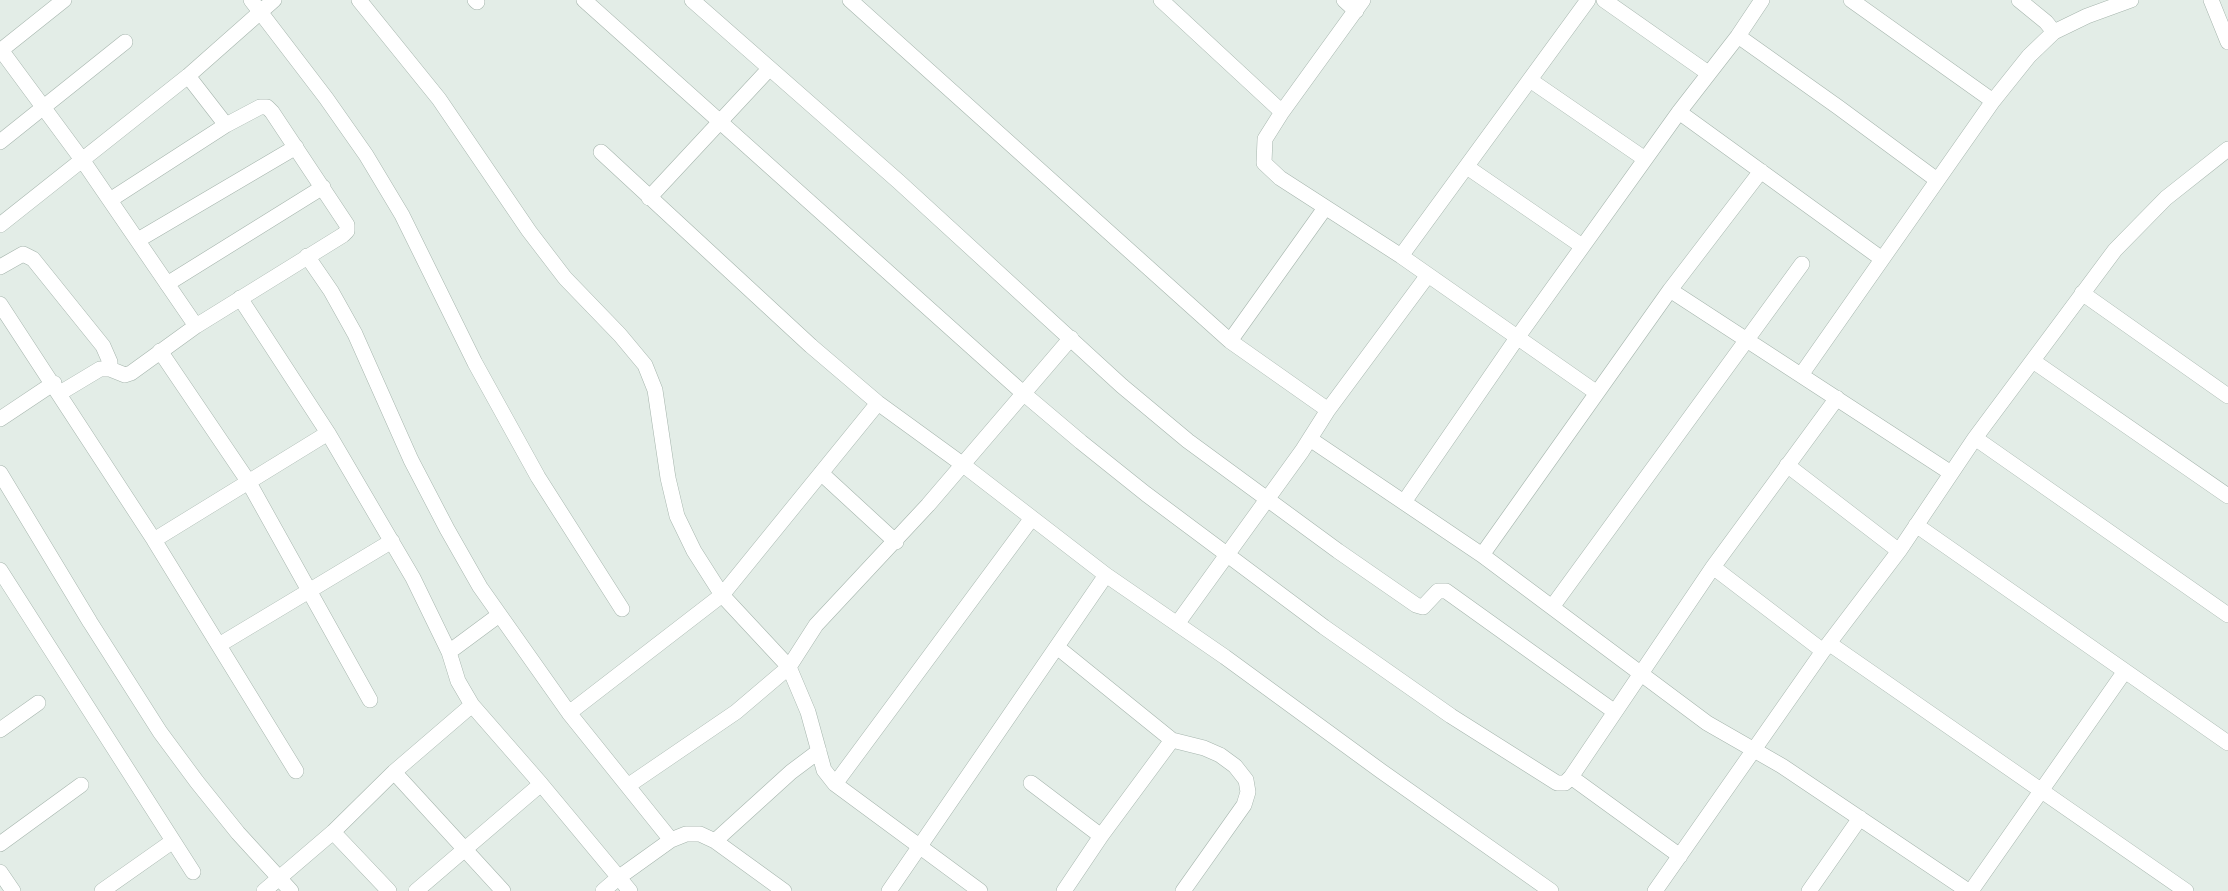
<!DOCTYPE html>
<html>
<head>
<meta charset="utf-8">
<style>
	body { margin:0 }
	canvas { display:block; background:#e3ede7 }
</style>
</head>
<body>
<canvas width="2228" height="891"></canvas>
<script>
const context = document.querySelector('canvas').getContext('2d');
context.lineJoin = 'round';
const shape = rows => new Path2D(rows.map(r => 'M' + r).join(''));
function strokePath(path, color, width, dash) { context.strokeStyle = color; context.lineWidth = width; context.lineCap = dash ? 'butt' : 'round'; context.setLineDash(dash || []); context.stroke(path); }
const minor = shape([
	[251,0,326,98,366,155,402,215,475,363,538,477,622,609],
	[359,0,439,99,529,231,565,278,620,335,645,365,655,390,668,478,677,516,694,551,722,595,789,667,808,712,824,770,835,784,980,891],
	[475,0,477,2],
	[584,0,1023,393,1081,442,1146,494,1324,627,1451,716,1557,783,1565,783,1571,777,1713,567,1837,398],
	[692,0,898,181,1122,386,1188,441,1338,551,1416,605,1423,607,1438,591,1446,591,1615,712],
	[850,0,1230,341,1328,410],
	[1161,0,1282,112],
	[1344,0,1356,11],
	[1363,0,1282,112,1265,139,1264,163,1280,178,1401,256,1597,393],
	[1604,0,1708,73],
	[1851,0,1993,101],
	[2019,0,2046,22,2054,32],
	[1738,36,1838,107,1937,180],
	[1,50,83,161,196,326],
	[0,51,64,0],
	[188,76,226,125],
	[1530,80,1645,159],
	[1679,112,1882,259],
	[0,142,125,42],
	[601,152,811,346,878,403,962,464,1106,575,1225,657,1381,771,1551,891],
	[1467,167,1582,246],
	[649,198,769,69],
	[0,225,188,76,274,0],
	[138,240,296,147],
	[307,256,331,291,355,334,411,460,447,529,480,587,569,713,671,840],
	[1401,256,1588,0],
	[0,267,23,254,33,259,103,346,110,362,110,369],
	[167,284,323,187],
	[1670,290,1951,473],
	[2082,293,2228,396],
	[240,298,328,433,413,578,449,652,458,681,472,705,541,784,630,891],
	[0,304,154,540,296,771],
	[1230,341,1325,208],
	[160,351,248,481,370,700],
	[2033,361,2228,496],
	[1801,375,1993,101,2029,56,2054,32,2087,16,2131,0],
	[60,393,100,369,110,369,125,375,131,373,196,326,343,235,347,231,347,225,272,112,267,107,260,107,226,125,110,200],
	[0,419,54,383],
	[1975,438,2228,615],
	[1310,439,1482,555,1707,723,1782,766,1968,891],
	[1787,465,1899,551],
	[0,473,90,622,160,732,197,782,238,833,291,891],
	[821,473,896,542],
	[1404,502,1517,338,1679,112,1738,36,1762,0],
	[1916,525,2228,743],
	[154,540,328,433],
	[1482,555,1670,290,1761,171],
	[1713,567,1823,651],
	[0,570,193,872],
	[1552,607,1802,264],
	[1177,624,1302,451,1328,410,1428,275],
	[1830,644,2186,891],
	[219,645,392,541],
	[1057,647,1172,740,1204,748,1220,755,1235,766,1246,780,1248,792,1244,805,1183,891],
	[449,652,499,615],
	[569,713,722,595,878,403],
	[0,730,38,703],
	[394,772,503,891],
	[1571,777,1680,856],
	[1031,783,1101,836],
	[835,784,1032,518],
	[629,785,736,712,789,667,816,625,928,505,1071,338],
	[333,832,389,891],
	[715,841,791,772,819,751],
	[0,844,81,785],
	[0,872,13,891],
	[102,891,173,841],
	[264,891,333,832,394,772,472,705],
	[416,891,541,784],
	[603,891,618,878,671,840,686,834,700,834,715,841,784,891],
	[889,891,1106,575],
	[1064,891,1101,836,1172,740],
	[1655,891,1823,651,1899,551,1975,438,2115,250,2166,198,2228,149],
	[1809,891,1860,818],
	[1971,891,2125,671]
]);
const tertiary = shape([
	[2211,0,2228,42]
]);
strokePath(minor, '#a6b5ad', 16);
strokePath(tertiary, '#a6b5ad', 16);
strokePath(minor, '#fff', 15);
strokePath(tertiary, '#fff', 15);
</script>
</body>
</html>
